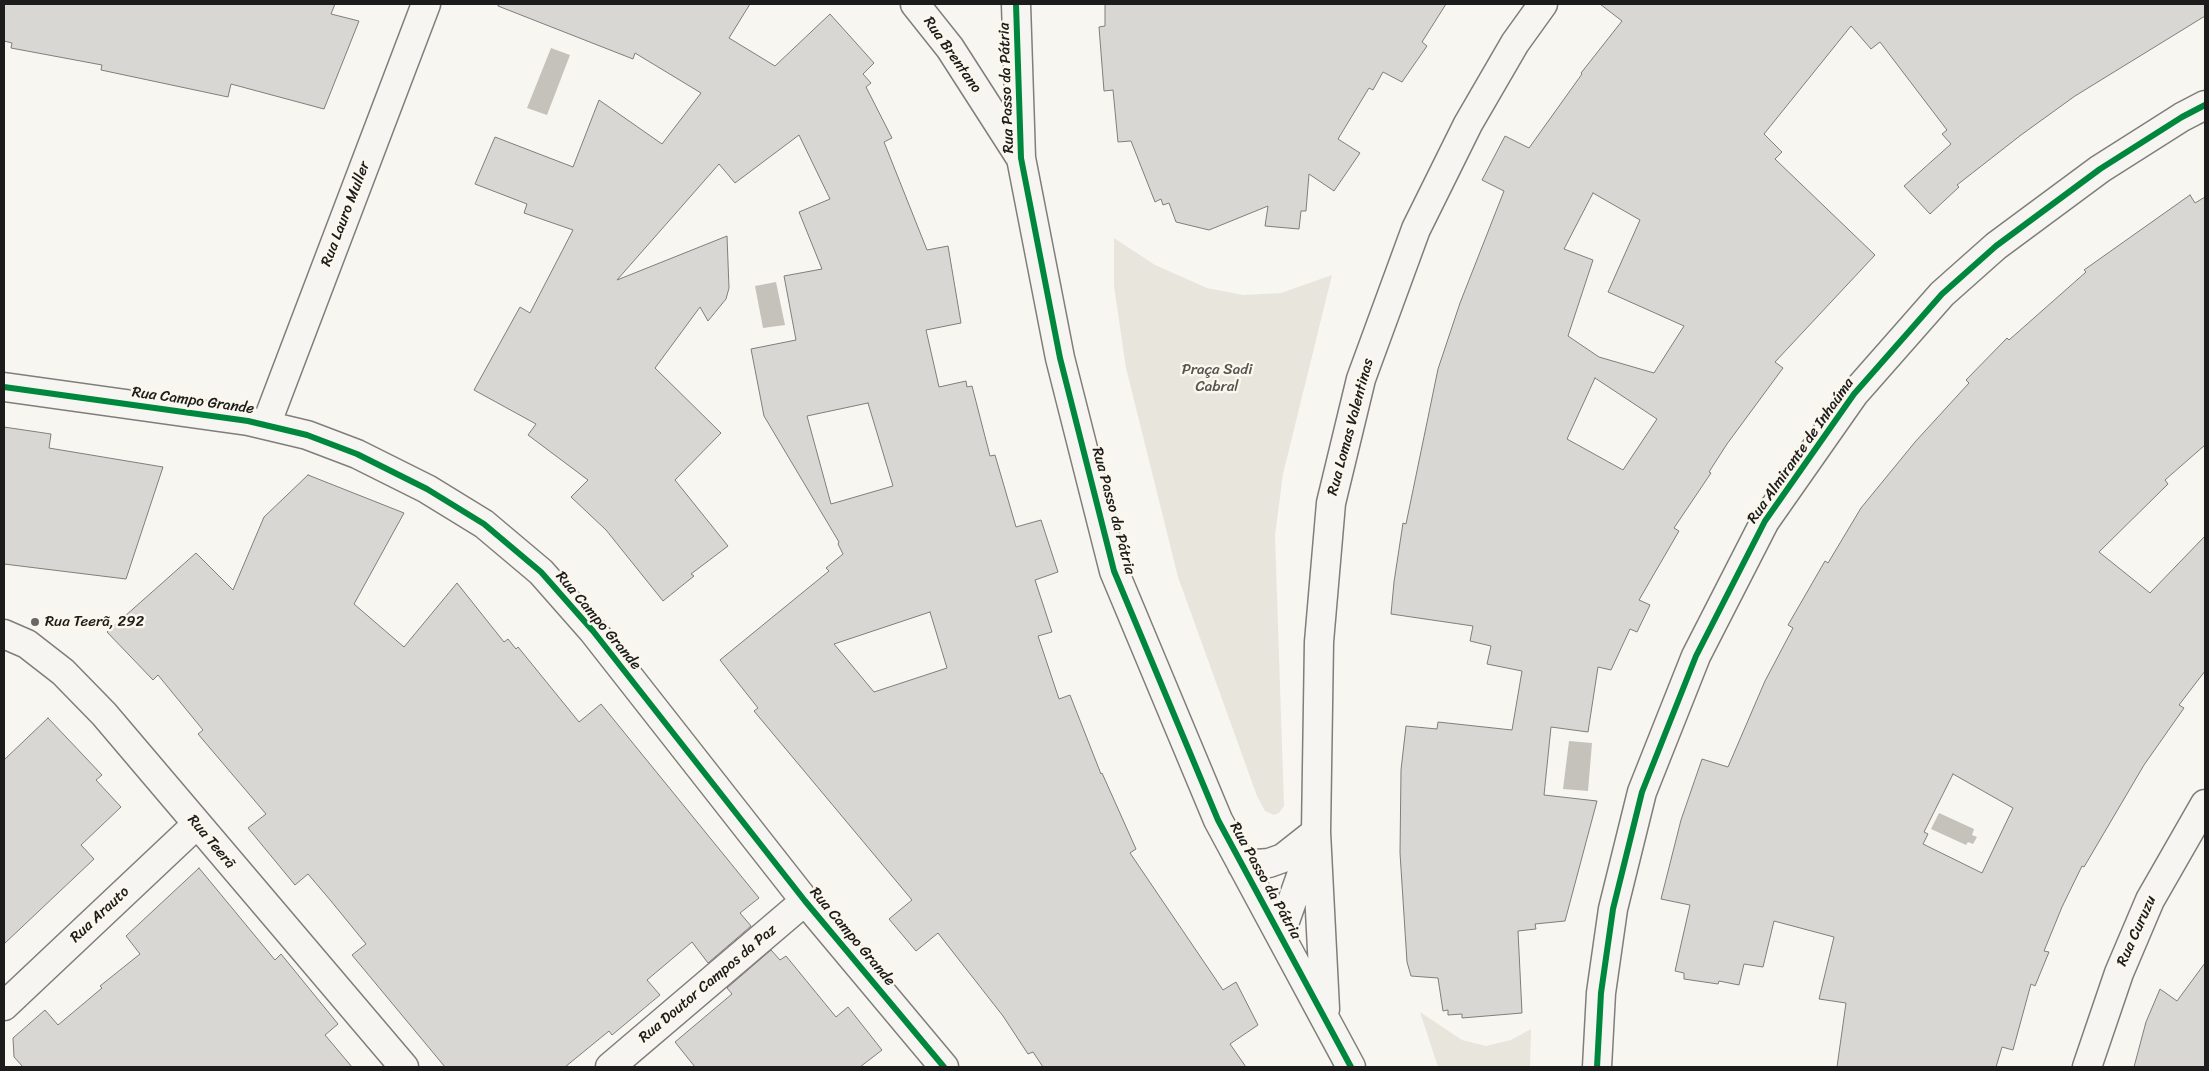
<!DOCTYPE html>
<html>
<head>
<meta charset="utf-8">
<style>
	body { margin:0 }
	#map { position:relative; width:2209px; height:1071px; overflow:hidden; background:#f8f6f0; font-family:Sriracha,sans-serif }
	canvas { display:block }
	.frame { position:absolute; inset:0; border:5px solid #1c1c1c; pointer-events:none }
</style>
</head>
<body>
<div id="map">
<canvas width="2209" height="1071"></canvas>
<div class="frame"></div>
</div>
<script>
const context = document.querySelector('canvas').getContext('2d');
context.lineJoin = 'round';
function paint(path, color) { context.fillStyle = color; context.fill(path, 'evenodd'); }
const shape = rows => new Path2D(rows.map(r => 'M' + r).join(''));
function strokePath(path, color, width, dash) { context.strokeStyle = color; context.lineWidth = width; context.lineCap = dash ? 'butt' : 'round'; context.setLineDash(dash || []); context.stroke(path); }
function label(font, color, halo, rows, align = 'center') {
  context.font = font + ' Sriracha,sans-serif'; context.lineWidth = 5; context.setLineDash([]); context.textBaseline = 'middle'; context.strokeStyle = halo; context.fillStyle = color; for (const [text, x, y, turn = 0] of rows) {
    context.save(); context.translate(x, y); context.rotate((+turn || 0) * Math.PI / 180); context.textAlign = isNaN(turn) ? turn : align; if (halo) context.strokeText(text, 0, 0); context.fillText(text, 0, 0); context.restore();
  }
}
const green = shape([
	[1114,238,1155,265,1207,288,1243,295,1281,293,1332,275,1283,474,1275,535,1284,806,1279,813,1274,815,1265,811,1257,796,1178,577,1126,368,1114,286],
	[1420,1012,1462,1040,1486,1046,1511,1040,1531,1029,1530,1067,1438,1067]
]);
const water = shape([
	[551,48,570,55,547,115,527,108],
	[776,282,785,325,763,328,755,286],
	[1569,741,1592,743,1588,791,1563,789],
	[1939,813,1974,829,1972,835,1977,837,1973,844,1968,842,1966,845,1931,829]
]);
const building = shape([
	[4,4,335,4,331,14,359,21,324,109,231,84,228,97,101,70,102,65,11,48,12,43,4,41,4,4],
	[498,4,750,4,729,38,775,66,830,14,874,63,863,74,871,83,866,87,892,138,884,142,927,250,948,246,961,323,926,330,939,387,966,381,967,387,972,386,990,456,995,455,1016,527,1041,520,1058,572,1035,580,1052,632,1038,636,1059,699,1070,695,1101,774,1102,773,1136,849,1130,853,1223,990,1236,982,1258,1025,1230,1044,1246,1067,1043,1067,1033,1052,1028,1054,1003,1016,938,933,916,951,889,919,912,900,754,711,758,708,720,660,829,571,826,568,843,554,838,544,839,542,764,416,751,349,796,340,784,276,822,269,799,212,830,199,799,135,735,183,719,164,617,280,727,236,729,288,726,299,708,321,700,307,655,368,721,433,675,480,728,546,691,574,694,576,663,601,606,530,571,497,588,480,528,435,536,424,474,390,520,307,530,313,573,230,524,213,527,204,475,184,495,137,573,167,599,100,662,144,701,93,635,53,633,59,498,6,498,4],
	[868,403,893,486,831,504,807,416,868,403],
	[930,612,947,668,874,692,834,644,930,612],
	[1105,4,1446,4,1422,42,1427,46,1402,82,1383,72,1373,90,1369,88,1338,139,1360,153,1334,191,1309,174,1306,211,1301,211,1299,229,1265,226,1268,206,1209,230,1176,222,1169,203,1163,205,1161,199,1155,202,1131,141,1118,142,1113,90,1104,91,1099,27,1105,26,1105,4],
	[1600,4,2205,4,2205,16,2075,96,2021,135,1957,185,1959,187,1930,214,1904,186,1951,144,1942,134,1947,130,1880,42,1871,49,1851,26,1764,134,1782,152,1775,159,1875,255,1775,362,1783,368,1727,444,1709,472,1711,473,1674,528,1679,531,1639,600,1650,605,1637,632,1630,629,1611,670,1598,667,1588,732,1551,727,1544,795,1597,801,1565,921,1535,924,1536,929,1518,931,1522,1013,1462,1018,1462,1014,1448,1015,1448,1010,1443,1011,1438,978,1411,976,1407,962,1400,853,1401,770,1406,726,1437,729,1438,722,1512,730,1522,671,1487,664,1491,646,1470,641,1473,626,1391,614,1394,582,1403,523,1406,524,1438,369,1460,303,1504,191,1482,180,1505,136,1529,148,1582,74,1581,73,1622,21,1600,4],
	[1593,193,1640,220,1608,292,1684,326,1654,373,1599,357,1568,336,1593,260,1564,249,1593,193],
	[1595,378,1657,419,1623,470,1567,439,1595,378],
	[2190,195,2195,203,2205,197,2205,445,2165,480,2168,484,2099,552,2150,593,2205,536,2205,671,2179,705,2184,708,2144,765,2084,867,2082,866,2062,907,2044,951,2049,952,2035,986,2031,984,2013,1050,2002,1047,1996,1067,1837,1067,1846,1003,1819,999,1834,937,1774,921,1763,967,1744,964,1739,985,1719,981,1718,984,1684,979,1684,973,1675,971,1690,905,1661,899,1681,820,1702,759,1728,767,1765,681,1793,628,1788,625,1825,561,1828,563,1861,508,1915,442,1969,383,1966,380,2007,338,2009,340,2086,272,2084,270,2190,195],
	[1953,774,2013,808,1982,873,1923,844,1928,834,1924,832,1953,774],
	[4,427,51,434,49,448,163,467,126,579,4,564,4,427],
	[308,475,404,513,354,604,404,647,457,583,504,642,508,639,516,649,518,647,579,722,601,704,759,898,740,913,751,926,708,963,692,942,647,980,660,995,612,1035,609,1031,565,1067,445,1067,352,955,366,944,331,901,308,874,295,885,248,828,266,814,198,734,203,730,158,675,153,680,107,632,196,553,233,590,264,517,308,475],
	[48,718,102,775,96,780,121,807,81,845,94,859,4,944,4,760,48,718],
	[199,868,275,960,281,954,338,1024,325,1035,352,1067,23,1067,14,1057,13,1038,45,1010,58,1025,102,988,100,986,140,954,126,936,199,868],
	[771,950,780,960,786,956,836,1017,848,1007,882,1050,860,1067,695,1067,675,1042,732,994,727,988,771,950],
	[2205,963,2205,1067,2134,1067,2146,1022,2160,989,2177,1001,2205,963]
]);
const minor = shape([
	[915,4,950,48,1020,157],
	[1016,4,1021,158,1060,358,1114,571,1218,820,1351,1067],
	[4,387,248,421,307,435,357,454,427,489,484,524,541,572,593,631,805,901,944,1067],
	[266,425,426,4],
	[4,634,27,644,63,672,104,714,404,1067],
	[1242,865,1269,863,1283,858,1316,832],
	[1280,935,1312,845],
	[4,1006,196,825],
	[1325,1009,1316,832,1319,642,1331,503,1361,379,1416,229,1468,124,1515,43,1543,4],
	[610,1067,805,901],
	[1597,1067,1601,993,1613,909,1642,792,1696,656,1765,521,1854,394,1942,294,1996,246,2100,169,2182,117,2205,105],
	[2087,1067,2119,973,2150,900,2205,804]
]);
const cycleway = shape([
	[1016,4,1021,158,1060,358,1114,571,1218,820,1351,1067],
	[4,387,248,421,307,435,357,454,427,489,484,524,541,572,593,631,805,901,944,1067],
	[1597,1067,1601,993,1613,909,1642,792,1696,656,1765,521,1854,394,1942,294,1996,246,2100,169,2182,117,2205,105]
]);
const markers = [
	[35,622,5,"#696866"]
];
const streetNames = [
	["Rua Brentano",952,55,55],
	["Rua Passo da Pátria",1007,88,-92],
	["Rua Lauro Muller",346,214,-69],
	["Rua Campo Grande",193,401,8],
	["Rua Lomas Valentinas",1351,427,-75],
	["Rua Almirante de Inhaúma",1801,451,-55],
	["Rua Passo da Pátria",1113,511,75],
	["Rua Campo Grande",598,621,50],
	["Rua Teerã",211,842,50],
	["Rua Passo da Pátria",1265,881,61],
	["Rua Arauto",100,915,-43],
	["Rua Curuzu",2137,931,-66],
	["Rua Campo Grande",852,937,50],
	["Rua Doutor Campos da Paz",708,984,-40]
];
const parkNames = [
	["Praça Sadi",1217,370],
	["Cabral",1217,387]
];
const poiNames = [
	["Rua Teerã, 292",45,622]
];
paint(green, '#e8e5dd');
paint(water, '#c5c2bc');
paint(building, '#d9d7d3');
strokePath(building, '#7f7e7b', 1);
strokePath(minor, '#7f7e7b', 31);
strokePath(minor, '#f6f5f1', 28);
strokePath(cycleway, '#00873e', 6);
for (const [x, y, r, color] of markers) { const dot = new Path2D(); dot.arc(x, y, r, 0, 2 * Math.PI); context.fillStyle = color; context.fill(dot); strokePath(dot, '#fbf7ec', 2); }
label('15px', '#1c1c1c', '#fbf7ec', streetNames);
label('15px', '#555451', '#fbf7ec', parkNames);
label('15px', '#1c1c1c', '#fbf7ec', poiNames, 'left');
</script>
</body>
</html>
